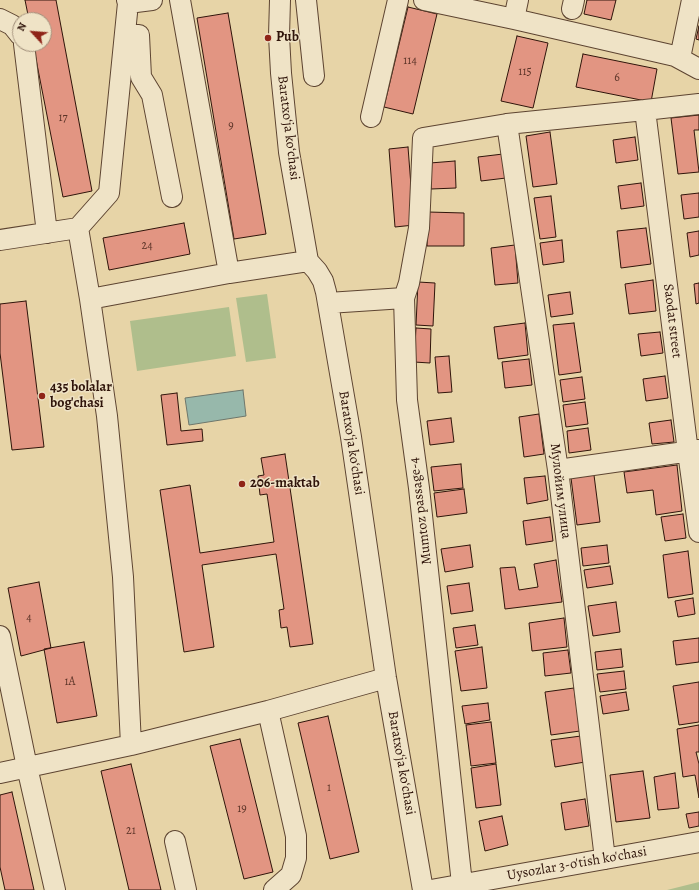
<!DOCTYPE html>
<html>
<head>
<meta charset="utf-8">
<style>
	body { margin:0 }
	#map { position:relative; width:699px; height:890px; overflow:hidden; background:#e7d4a7; font-family:Alegreya,serif }
	canvas { display:block }
	.north { position:absolute; left:12px; top:12px; width:40px; height:40px; box-sizing:border-box; background:#efe3c6; border:1px solid #a2907b; border-radius:50%; rotate:296deg; font-size:11px; font-weight:700; line-height:16px; text-align:center; color:#2f140a }
	.north::after { content:''; display:block; margin:auto; width:14px; height:18px; background:#8f2418; clip-path:polygon(50% 0,100% 100%,50% 72%,0 100%) }
</style>
</head>
<body>
<div id="map">
<canvas width="699" height="890"></canvas>
<div class="north">N</div>
</div>
<script>
const context = document.querySelector('canvas').getContext('2d');
context.lineJoin = 'round';
function paint(path, color) { context.fillStyle = color; context.fill(path, 'evenodd'); }
const shape = rows => new Path2D(rows.map(r => 'M' + r).join(''));
function strokePath(path, color, width, dash) { context.strokeStyle = color; context.lineWidth = width; context.lineCap = dash ? 'butt' : 'round'; context.setLineDash(dash || []); context.stroke(path); }
function label(font, color, halo, rows, align = 'center') {
  context.font = font + ' Alegreya,serif'; context.lineWidth = 3; context.setLineDash([]); context.textBaseline = 'middle'; context.strokeStyle = halo; context.fillStyle = color; for (const [text, x, y, turn = 0] of rows) {
    context.save(); context.translate(x, y); context.rotate((+turn || 0) * Math.PI / 180); context.textAlign = isNaN(turn) ? turn : align; if (halo) context.strokeText(text, 0, 0); context.fillText(text, 0, 0); context.restore();
  }
}
const green = shape([
	[267,294,276,358,246,362,236,298],
	[229,307,236,356,137,371,130,321],
	[699,882,699,890,667,890]
]);
const water = shape([
	[243,390,246,416,189,425,185,398,243,390]
]);
const building = shape([
	[25,0,56,0,92,191,63,197,33,44,44,44,44,20,29,20,25,0],
	[587,0,616,0,611,20,584,14,587,0],
	[408,7,437,14,413,114,384,107,408,7],
	[228,13,266,234,234,239,197,18,228,13],
	[699,26,699,40,696,39,699,26],
	[517,36,548,43,533,108,501,101,517,36],
	[583,54,657,69,651,102,576,87,583,54],
	[699,115,699,130,694,130,699,172,678,174,671,118,699,115],
	[550,132,557,184,533,187,526,136,550,132],
	[635,137,638,160,616,163,613,140,635,137],
	[408,147,414,225,395,227,389,149,408,147],
	[503,154,506,178,481,181,478,157,503,154],
	[455,161,456,188,431,189,430,163,455,161],
	[641,183,644,206,621,209,618,186,641,183],
	[699,193,699,217,684,219,681,195,699,193],
	[551,196,556,237,540,239,534,198,551,196],
	[428,212,464,213,464,246,427,246,428,212],
	[184,223,190,254,109,270,103,238,184,223],
	[646,228,651,264,621,268,617,231,646,228],
	[699,231,699,255,690,257,687,233,699,231],
	[562,240,564,262,543,265,540,243,562,240],
	[515,245,518,283,495,285,491,248,515,245],
	[653,280,656,311,629,314,625,284,653,280],
	[418,282,435,283,433,326,416,325,418,282],
	[699,283,699,303,696,304,694,284,699,283],
	[570,292,573,314,551,317,548,295,570,292],
	[26,301,44,447,12,450,0,353,0,304,26,301],
	[525,323,528,355,498,359,494,327,525,323],
	[574,323,581,372,559,375,553,325,574,323],
	[416,328,431,329,430,363,414,362,416,328],
	[660,332,663,353,641,356,638,334,660,332],
	[449,356,452,392,438,393,435,357,449,356],
	[529,359,532,385,505,388,502,362,529,359],
	[665,376,668,398,646,401,643,379,665,376],
	[582,377,585,399,563,402,560,380,582,377],
	[177,393,181,431,202,429,203,441,167,445,161,395,177,393],
	[585,402,588,424,566,427,563,405,585,402],
	[539,414,544,454,524,457,519,417,539,414],
	[451,418,454,442,430,445,427,421,451,418],
	[671,420,674,442,652,444,649,423,671,420],
	[588,428,591,450,569,453,567,431,588,428],
	[285,454,313,644,290,647,287,627,281,628,279,610,284,609,276,554,202,565,214,647,184,652,160,490,190,485,200,553,274,542,267,494,260,495,258,476,264,475,261,458,285,454],
	[461,464,463,488,434,491,431,467,461,464],
	[677,465,682,511,656,515,653,490,627,493,624,472,677,465],
	[594,475,600,522,577,525,571,478,594,475],
	[545,476,548,500,527,504,524,478,545,476],
	[464,489,467,513,437,517,434,493,464,489],
	[683,514,686,538,665,541,661,517,683,514],
	[550,517,553,541,526,545,523,521,550,517],
	[470,545,473,567,445,572,441,549,470,545],
	[607,545,609,563,583,566,581,548,607,545],
	[688,551,693,594,668,598,663,555,688,551],
	[556,560,562,602,505,609,500,568,515,567,519,590,538,587,534,564,556,560],
	[610,566,613,584,587,588,584,570,610,566],
	[39,582,51,648,21,656,8,588,39,582],
	[469,583,473,611,451,614,447,586,469,583],
	[693,598,695,614,678,617,675,601,693,598],
	[616,602,620,632,593,636,588,606,616,602],
	[564,618,567,647,532,651,529,623,564,618],
	[475,625,478,645,456,648,453,628,475,625],
	[699,638,699,662,676,665,673,641,699,638],
	[84,642,97,716,57,723,44,649,84,642],
	[482,647,487,688,461,691,455,651,482,647],
	[621,649,623,667,597,670,595,652,621,649],
	[568,650,571,673,545,676,543,653,568,650],
	[624,671,626,689,600,692,597,674,624,671],
	[699,682,699,722,679,725,673,686,699,682],
	[574,688,580,731,551,735,545,692,574,688],
	[626,692,629,710,603,714,600,696,626,692],
	[488,703,490,720,465,724,462,706,488,703],
	[328,716,359,852,330,859,298,723,328,716],
	[491,722,496,763,471,766,466,725,491,722],
	[699,725,699,752,696,752,699,764,699,798,695,775,683,777,677,729,699,725],
	[581,736,585,762,555,767,551,740,581,736],
	[240,739,273,872,244,879,210,746,240,739],
	[131,764,161,890,129,890,101,771,131,764],
	[496,764,501,805,476,808,471,768,496,764],
	[643,771,650,818,616,822,610,775,643,771],
	[675,773,679,808,658,810,654,777,675,773],
	[12,792,34,890,5,890,0,867,0,795,12,792],
	[585,799,589,826,565,830,561,803,585,799],
	[699,812,699,826,689,828,686,814,699,812],
	[502,816,508,845,485,851,479,821,502,816]
]);
const minor = shape([
	[127,0,128,3,109,193,78,228,90,299,107,416,123,577,131,745],
	[180,0,229,273],
	[280,0,279,36,281,73,289,152,308,261,317,271,323,281,326,292,351,437,386,678,423,890],
	[306,0,314,76],
	[424,0,514,19,675,56,699,69],
	[128,3,152,0],
	[572,9,574,0],
	[0,19,12,25,20,35],
	[514,19,518,0],
	[125,35,139,35,141,77,152,95,172,197],
	[24,44,47,233],
	[680,58,692,0],
	[645,110,688,452,699,532],
	[371,117,398,0],
	[507,124,558,470,605,859],
	[0,240,78,228],
	[90,299,229,273,308,261],
	[328,303,404,298],
	[558,470,699,450],
	[0,636,27,767,55,890],
	[268,711,296,836,296,858,291,875,274,890],
	[0,773,131,745,268,711,386,678],
	[175,841,186,890],
	[462,884,419,488,407,400,404,298,409,283,419,228,423,138,507,124,645,110,699,104],
	[431,890,699,842]
]);
const markers = [
	[268,38,4,"#8f2418"],
	[42,396,4,"#8f2418"],
	[242,484,4,"#8f2418"]
];
const numberNames = [
	["114",410,61],
	["115",525,72],
	["6",617,78],
	["17",63,118],
	["9",231,126],
	["24",147,246],
	["4",29,618],
	["1А",70,682],
	["1",329,788],
	["19",242,809],
	["21",131,831]
];
const poiNames = [
	["Pub",276,38],
	["435 bolalar",50,388],
	["bog'chasi",50,404],
	["206-maktab",250,484]
];
const streetNames = [
	["Baratxoʻja koʻchasi",288,128,83],
	["Saodat street",672,321,83],
	["Baratxoʻja koʻchasi",351,443,81],
	["Мулойим улица",560,491,83],
	["Mumtoz passage-4",421,511,-97],
	["Baratxoʻja koʻchasi",401,763,80],
	["Uysozlar 3-o'tish ko'chasi",577,864,-10]
];
paint(green, '#afbe8c');
paint(water, '#97b8ab');
strokePath(water, '#6d766b', 1);
paint(building, '#e29582');
strokePath(building, '#2f140a', 1);
strokePath(minor, '#5d4431', 22);
strokePath(minor, '#efe3c6', 20);
for (const [x, y, r, color] of markers) { const dot = new Path2D(); dot.arc(x, y, r, 0, 2 * Math.PI); context.fillStyle = color; context.fill(dot); strokePath(dot, '#efe3c6', 1.5); }
label('12px', '#5c3428', null, numberNames);
label('bold 14px', '#2f140a', '#efe3c6', poiNames, 'left');
label('14px', '#2f140a', '#efe3c6', streetNames);
</script>
</body>
</html>
